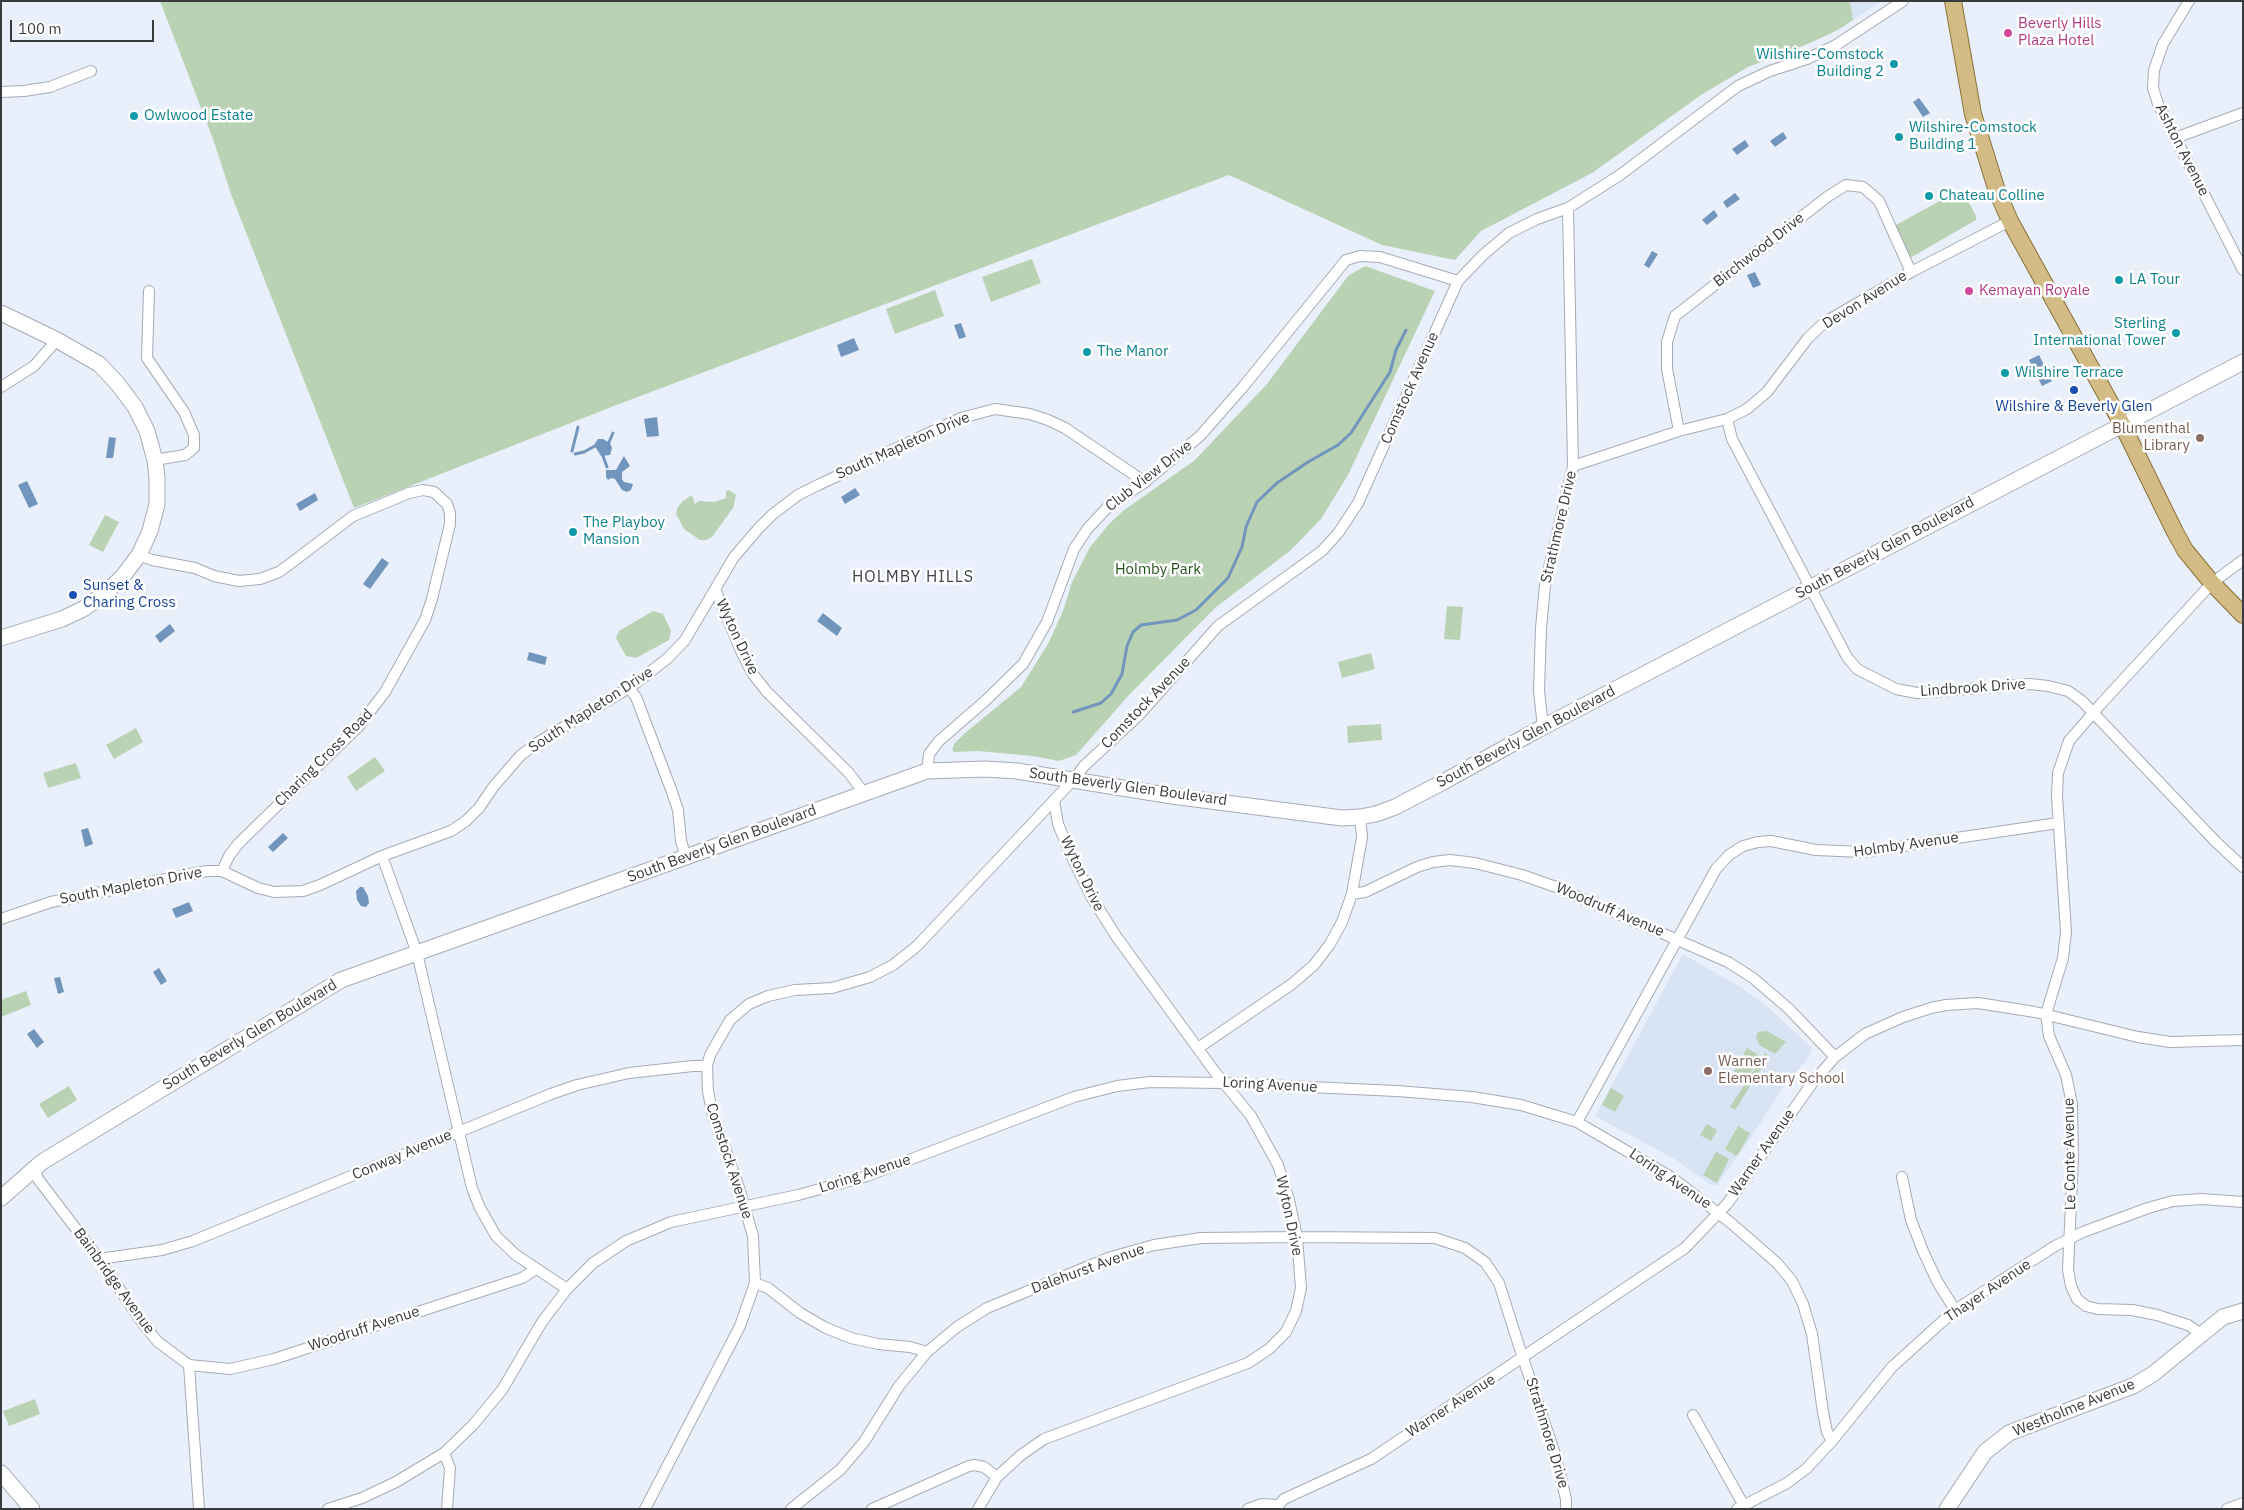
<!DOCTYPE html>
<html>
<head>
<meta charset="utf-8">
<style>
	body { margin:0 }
	#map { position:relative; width:2244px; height:1510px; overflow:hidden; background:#eaf0fb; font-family:"IBM Plex Sans",sans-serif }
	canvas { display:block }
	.frame { position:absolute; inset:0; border:2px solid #393b3f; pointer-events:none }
	.scale { position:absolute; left:10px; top:20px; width:144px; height:22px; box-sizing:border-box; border:2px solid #393b3f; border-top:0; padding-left:6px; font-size:15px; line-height:18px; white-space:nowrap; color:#393b3f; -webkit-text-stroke:4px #fff; paint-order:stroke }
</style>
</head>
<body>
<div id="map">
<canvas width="2244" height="1510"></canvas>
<div class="frame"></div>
<div class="scale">100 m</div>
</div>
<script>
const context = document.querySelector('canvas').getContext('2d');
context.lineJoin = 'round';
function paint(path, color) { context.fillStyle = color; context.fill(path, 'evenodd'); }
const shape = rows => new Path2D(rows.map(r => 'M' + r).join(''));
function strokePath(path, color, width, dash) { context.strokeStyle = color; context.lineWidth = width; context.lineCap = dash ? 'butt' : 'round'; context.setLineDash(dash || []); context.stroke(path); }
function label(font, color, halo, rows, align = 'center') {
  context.font = font + ' "IBM Plex Sans",sans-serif'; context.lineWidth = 5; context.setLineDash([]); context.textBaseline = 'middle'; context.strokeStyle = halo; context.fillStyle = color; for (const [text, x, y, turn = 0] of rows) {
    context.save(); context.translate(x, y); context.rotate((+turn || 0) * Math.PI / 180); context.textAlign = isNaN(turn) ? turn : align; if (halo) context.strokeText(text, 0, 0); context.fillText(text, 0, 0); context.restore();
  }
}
const built = shape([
	[1850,1,1882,1,1853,20],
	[1683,954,1742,988,1769,1008,1812,1048,1810,1056,1783,1087,1754,1133,1717,1185,1711,1185,1676,1160,1595,1116]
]);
const green = shape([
	[160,1,1850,1,1853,20,1838,30,1810,43,1748,67,1701,95,1592,173,1481,231,1455,260,1382,245,1229,175,619,404,354,508,231,194,213,139],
	[1962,189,1976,216,1976,220,1910,258,1894,226],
	[1032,259,1041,283,991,302,982,277],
	[1365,266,1435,291,1348,475,1321,519,1291,550,1215,608,1129,695,1076,755,1059,761,1033,756,978,751,954,752,952,750,954,744,965,733,1021,687,1048,644,1063,611,1072,582,1090,547,1109,524,1123,511,1195,460,1267,384,1348,276],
	[935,290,944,316,895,334,886,309],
	[729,490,736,495,733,508,712,537,706,540,700,540,684,529,676,514,678,507,683,501,692,495,695,504,699,501,715,502,726,498,726,491],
	[105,515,119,522,103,552,89,545],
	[1447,606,1463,607,1460,640,1444,639],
	[653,611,663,614,671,631,669,640,636,658,626,656,616,638,619,631],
	[1371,653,1375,669,1342,678,1338,662],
	[1381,724,1382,740,1348,743,1347,726],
	[136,728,143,742,114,759,106,745],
	[375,757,385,771,356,791,347,777],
	[76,763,81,778,48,788,43,773],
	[26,991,31,1005,1,1017,1,1000],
	[1767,1031,1786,1042,1775,1054,1759,1045,1756,1037,1758,1032],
	[1747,1048,1760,1056,1747,1079,1734,1071],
	[1765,1053,1769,1056,1735,1110,1730,1107],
	[69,1086,77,1100,48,1118,39,1104],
	[1611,1088,1624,1096,1615,1112,1602,1105],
	[1707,1124,1717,1130,1711,1141,1700,1135],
	[1738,1126,1750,1133,1737,1156,1725,1149],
	[1716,1152,1729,1159,1717,1183,1703,1175],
	[35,1399,40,1414,9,1426,3,1411]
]);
const water = shape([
	[1919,98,1930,113,1923,117,1913,102],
	[1783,132,1787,138,1775,147,1770,141],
	[1745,140,1749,146,1737,155,1732,149],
	[1735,193,1740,199,1727,208,1723,202],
	[1714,210,1718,216,1707,225,1702,220],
	[1652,251,1658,254,1649,268,1644,265],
	[1755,272,1761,285,1753,288,1747,275],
	[961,323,966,337,959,339,954,325],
	[854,338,859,350,841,357,837,345],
	[2039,355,2052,381,2042,386,2029,360],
	[657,417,659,436,647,437,644,419],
	[109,437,116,438,113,458,106,458],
	[598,439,603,439,610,443,612,448,610,455,601,456,594,445],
	[624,456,630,466,622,472,622,479,624,482,633,484,631,490,627,492,622,490,615,479,611,478,608,480,606,477,606,470,616,470],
	[27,481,38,504,29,508,18,485],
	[855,488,860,495,845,504,841,497],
	[315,493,318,500,300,511,296,504],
	[382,558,389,563,370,589,363,584],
	[823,613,842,628,837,636,817,621],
	[170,624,175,631,160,643,155,636],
	[529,652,547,657,545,665,527,660],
	[88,828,93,844,85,847,81,830],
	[283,833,288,838,273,852,268,847],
	[360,887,363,887,368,896,369,903,366,907,361,906,357,900,356,891],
	[189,902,193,911,176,918,172,909],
	[159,968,167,981,161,985,153,972],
	[60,977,64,992,58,994,54,978],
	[34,1029,44,1042,37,1048,27,1034]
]);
const stream = shape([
	[609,442,613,433],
	[572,451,578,427],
	[575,454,584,452,595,446],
	[603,456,607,467],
	[1073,712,1101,703,1111,694,1122,674,1127,646,1133,632,1141,625,1177,620,1196,610,1228,578,1242,547,1246,527,1257,502,1277,483,1308,462,1338,445,1351,433,1390,372,1396,350,1406,330]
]);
const street = shape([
	[2189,1,2163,44,2154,70,2153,88,2158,104,2243,270],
	[1,92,24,91,50,87,91,71],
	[2175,138,2243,113],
	[149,291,147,358,184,412,194,435,194,448,185,455,155,460],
	[1,387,34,366,57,340],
	[1727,419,1732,439,1847,657,1857,669,1896,689,1917,693,2030,684,2048,686,2068,691,2082,701,2216,842,2243,867],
	[1679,431,1667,369,1667,342,1675,316,1827,197,1846,185,1863,187,1879,201,1911,272],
	[1573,466,1679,431,1727,419,1747,409,1767,392,1808,338,1825,322,1911,272,2010,221],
	[139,555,152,560,195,568,214,576,239,581,260,579,279,572,290,564,353,516,409,493,423,490,434,492,447,504,450,513,450,524,432,599,425,620,385,692,358,727,238,844,229,856,222,871],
	[715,589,742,653,752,673,767,692,849,773,864,793],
	[629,688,636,697,672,792,678,810,681,841,686,857],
	[1543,727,1539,691,1541,628,1545,585,1573,466,1568,208],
	[927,771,929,754,939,741,985,701,1023,664,1047,622,1074,549,1088,528,1108,507,1145,482,1200,436,1243,387,1346,260,1360,256,1380,257,1458,281],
	[382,856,417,953,472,1188,480,1208,496,1236,516,1255,567,1289],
	[1352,894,1365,892,1417,867,1433,862,1450,860,1475,863,1522,875,1556,887,1728,962,1753,978,1788,1008,1835,1057],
	[1,919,51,902,207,871,222,871,258,888,274,892,303,891,320,885,382,856,451,831,466,821,479,808,494,786,521,755,537,743,632,686,668,658,685,640,734,557,758,529,773,514,798,495,818,485,961,418,995,409,1030,414,1048,420,1065,428,1145,482],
	[1198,1048,1292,984,1314,965,1330,944,1342,922,1352,894,1362,837,1360,817],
	[1577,1122,1716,869,1729,855,1743,846,1758,842,1771,841,1816,850,1862,852,2058,823],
	[35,1168,38,1179,99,1259,144,1325,158,1342,189,1365,199,1509],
	[1902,1177,1911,1220,1923,1251,1937,1281,1955,1310],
	[99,1259,162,1250,193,1241,551,1094,577,1085,629,1073,693,1066,707,1066],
	[755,1283,768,1288,800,1313,826,1328,851,1338,878,1344,910,1347,927,1352],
	[2201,1334,2188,1325,2157,1315,2132,1310,2098,1309,2086,1306,2077,1299,2071,1286,2068,1270,2073,1159,2072,1104,2066,1075,2049,1036,2046,1014,2063,958,2066,932,2057,796,2058,773,2069,741,2100,705,2212,583,2243,560],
	[189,1365,230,1369,274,1359,522,1278,536,1269],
	[1693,1415,1743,1504],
	[328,1509,362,1498,396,1482,444,1453],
	[447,1509,450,1468,444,1453,473,1425,502,1390,542,1322,567,1289,593,1263,626,1241,671,1222,798,1195,867,1176,1074,1097,1117,1086,1150,1082,1222,1083,1397,1091,1472,1097,1521,1105,1577,1122,1671,1177,1731,1223,1777,1263,1792,1281,1803,1304,1812,1334,1823,1412,1827,1432,1832,1441],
	[645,1509,740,1326,755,1283,753,1236,739,1188,712,1112,708,1091,707,1066,710,1055,730,1020,749,1004,768,996,795,990,832,988,870,977,893,965,917,946,1073,780,1084,766,1140,714,1218,626,1322,551,1339,532,1358,503,1458,281,1483,255,1509,233,1537,219,1568,208,1620,175,1738,86,1770,71,1807,59,1836,45,1903,1],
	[791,1509,840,1470,864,1442,899,1386,927,1352,957,1327,987,1308,1108,1258,1154,1245,1201,1238,1297,1237,1435,1238,1465,1248,1485,1262,1499,1283,1519,1346,1555,1454,1566,1499,1566,1509],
	[872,1509,969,1466,974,1465,984,1467,997,1477],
	[978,1509,997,1477,1021,1455,1044,1439,1248,1363,1269,1349,1286,1332,1296,1311,1301,1288,1297,1237,1289,1200,1278,1165,1251,1116,1215,1072,1116,936,1092,898,1071,855,1058,824,1054,800],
	[1248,1509,1262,1504,1277,1505],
	[1275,1509,1284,1499,1371,1459,1685,1248,1727,1204,1813,1082,1835,1057,1865,1034,1903,1017,1931,1008,1946,1005,1978,1003,2035,1012,2138,1037,2170,1042,2243,1040],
	[1737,1509,1787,1483,1806,1469,1832,1441,1892,1367,1955,1310,2055,1246,2083,1232,2148,1208,2173,1201,2202,1199,2243,1202],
	[2227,1509,2243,1503]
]);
const secondary = shape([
	[1,313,57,340,99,364,117,383,135,407,147,431,155,460,157,478,157,504,150,531,139,555,123,576,106,593,83,609,62,619,1,638],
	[1,1198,42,1162,341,980,927,771,985,769,1017,771,1172,796,1311,814,1342,818,1360,817,1376,814,1395,807,1443,782,1543,727,2243,362],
	[1,1473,32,1509],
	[1947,1509,1985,1452,2009,1433,2133,1386,2153,1374,2223,1317,2243,1311]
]);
const primary = shape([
	[1953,1,1973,114,1997,191,2010,221,2122,424,2175,532,2185,550,2212,583,2243,615]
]);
const markers = [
	[2008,33,5,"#d1479c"],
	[1894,64,5,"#0f9aa8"],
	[134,116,5,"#0f9aa8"],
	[1899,137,5,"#0f9aa8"],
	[1929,196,5,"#0f9aa8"],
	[2119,280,5,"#0f9aa8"],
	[1969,291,5,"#d1479c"],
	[2176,333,5,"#0f9aa8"],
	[1087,352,5,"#0f9aa8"],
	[2005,373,5,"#0f9aa8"],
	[2074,390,5,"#1a4fb4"],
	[2200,438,5,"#8d6e63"],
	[573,532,5,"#0f9aa8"],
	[73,595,5,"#1a4fb4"],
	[1708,1071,5,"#8d6e63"]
];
const hotelNames = [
	["Beverly Hills",2018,24],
	["Plaza Hotel",2018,41],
	["Kemayan Royale",1979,291]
];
const cultureNames = [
	["Wilshire-Comstock",1884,55,"right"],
	["Building 2",1884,72,"right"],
	["Owlwood Estate",144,116],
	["Wilshire-Comstock",1909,128],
	["Building 1",1909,145],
	["Chateau Colline",1939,196],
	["LA Tour",2129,280],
	["Sterling",2166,324,"right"],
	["International Tower",2166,341,"right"],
	["The Manor",1097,352],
	["Wilshire Terrace",2015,373],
	["The Playboy",583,523],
	["Mansion",583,540]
];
const streetNames = [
	["Ashton Avenue",2182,150,63],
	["Birchwood Drive",1759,250,-38],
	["Devon Avenue",1865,300,-32],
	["Comstock Avenue",1410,388,-66],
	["South Mapleton Drive",903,446,-24],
	["Club View Drive",1149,476,-38],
	["Strathmore Drive",1559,527,-77],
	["South Beverly Glen Boulevard",1885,548,-28],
	["Wyton Drive",737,637,65],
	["Lindbrook Drive",1973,688,-4],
	["Comstock Avenue",1146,703,-46],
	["South Mapleton Drive",591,710,-33],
	["South Beverly Glen Boulevard",1526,737,-28],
	["Charing Cross Road",324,758,-45],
	["South Beverly Glen Boulevard",1128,787,8],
	["South Beverly Glen Boulevard",722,844,-20],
	["Holmby Avenue",1906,845,-8],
	["Wyton Drive",1082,874,64],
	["South Mapleton Drive",131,886,-11],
	["Woodruff Avenue",1610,910,23],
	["South Beverly Glen Boulevard",250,1035,-31],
	["Loring Avenue",1270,1085,3],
	["Warner Avenue",1762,1153,-55],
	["Le Conte Avenue",2070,1154,-91],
	["Conway Avenue",402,1155,-23],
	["Comstock Avenue",729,1161,72],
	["Loring Avenue",865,1174,-18],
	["Loring Avenue",1670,1179,34],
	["Wyton Drive",1289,1216,78],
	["Dalehurst Avenue",1088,1269,-20],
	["Bainbridge Avenue",114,1281,54],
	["Thayer Avenue",1988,1291,-34],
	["Woodruff Avenue",364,1329,-18],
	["Warner Avenue",1451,1406,-33],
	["Westholme Avenue",2074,1408,-22],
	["Strathmore Drive",1547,1433,73]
];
const transitNames = [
	["Wilshire & Beverly Glen",2074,407],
	["Sunset &",83,586,"left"],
	["Charing Cross",83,603,"left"]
];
const educationNames = [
	["Blumenthal",2190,429],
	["Library",2190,446],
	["Warner",1718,1062,"left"],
	["Elementary School",1718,1079,"left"]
];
const parkNames = [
	["Holmby Park",1158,570]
];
const neighbourhoodNames = [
	["HOLMBY HILLS",913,577]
];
paint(built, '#d8e3f3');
paint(green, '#b9d2b3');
paint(water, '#7195bc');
strokePath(stream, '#7195bc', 3);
strokePath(street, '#a5abb5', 12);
strokePath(secondary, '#a5abb5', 17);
strokePath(primary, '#897137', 18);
strokePath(street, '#fff', 10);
strokePath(secondary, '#fff', 15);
strokePath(primary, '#d2bb84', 16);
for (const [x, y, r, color] of markers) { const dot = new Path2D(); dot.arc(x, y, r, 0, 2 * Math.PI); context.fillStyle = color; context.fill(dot); strokePath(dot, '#fff', 2); }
label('15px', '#b23c85', '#fff', hotelNames, 'left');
label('15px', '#0d838f', '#fff', cultureNames, 'left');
label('15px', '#393b3f', '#fff', streetNames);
label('15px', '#164399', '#fff', transitNames);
label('15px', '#785e54', '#fff', educationNames, 'right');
label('15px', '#24531a', '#fff', parkNames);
context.letterSpacing = '1px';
label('16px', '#3f444d', '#fff', neighbourhoodNames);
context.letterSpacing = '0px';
</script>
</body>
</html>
